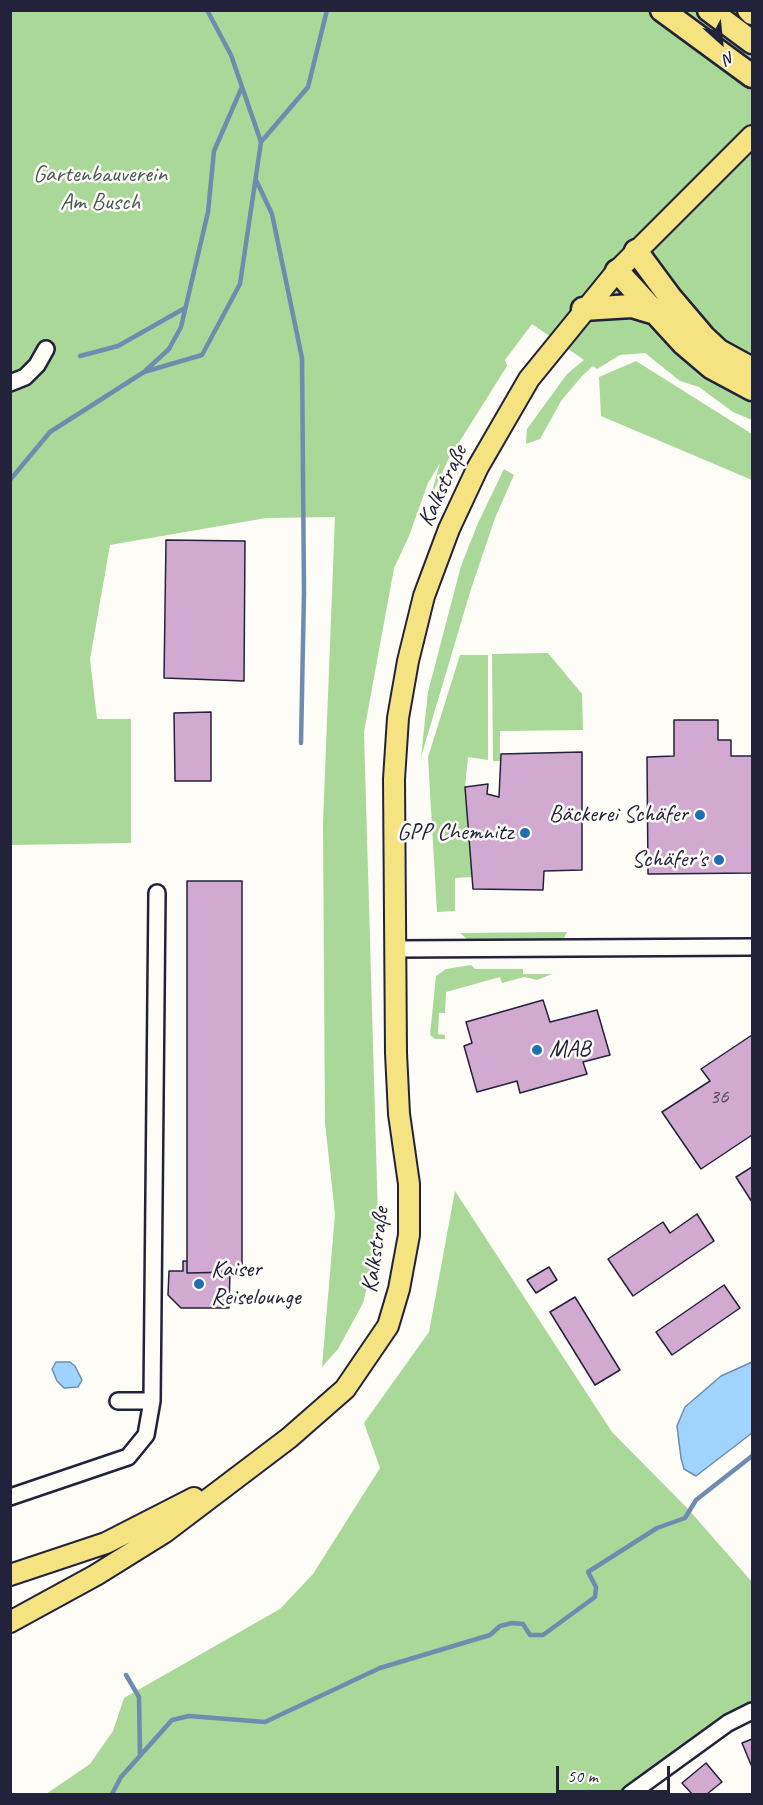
<!DOCTYPE html>
<html>
<head>
<meta charset="utf-8">
<style>
	body { margin:0 }
	#map { position:relative; width:763px; height:1805px; overflow:hidden; background:#fdfcf7; font-family:Caveat,sans-serif }
	canvas { display:block }
	.frame { position:absolute; inset:0; border:12px solid #22223b; pointer-events:none }
	.north { position:absolute; left:691px; top:12px; width:60px; height:60px; -webkit-text-stroke:4px #fdfcf7; paint-order:stroke; rotate:153deg; font-size:16px; font-weight:700; line-height:24px; text-align:center; color:#22223b }
	.north::after { content:''; display:block; margin:auto; width:21px; height:27px; background:#22223b; clip-path:polygon(50% 0,100% 100%,50% 72%,0 100%) }
	.scale { position:absolute; left:556px; top:1766px; width:114px; height:27px; box-sizing:border-box; border:3px solid #22223b; border-top:0; padding-left:8px; font-size:18px; line-height:21px; white-space:nowrap; color:#22223b; -webkit-text-stroke:4px #fdfcf7; paint-order:stroke }
</style>
</head>
<body>
<div id="map">
<canvas width="763" height="1805"></canvas>
<div class="frame"></div>
<div class="north">N</div>
<div class="scale">50 m</div>
</div>
<script>
const context = document.querySelector('canvas').getContext('2d');
context.lineJoin = 'round';
function paint(path, color) { context.fillStyle = color; context.fill(path, 'evenodd'); }
const shape = rows => new Path2D(rows.map(r => 'M' + r).join(''));
function strokePath(path, color, width, dash) { context.strokeStyle = color; context.lineWidth = width; context.lineCap = dash ? 'butt' : 'round'; context.setLineDash(dash || []); context.stroke(path); }
function label(font, color, halo, rows, align = 'center') {
  context.font = font + ' Caveat,sans-serif'; context.lineWidth = 5; context.setLineDash([]); context.textBaseline = 'middle'; context.strokeStyle = halo; context.fillStyle = color; for (const [text, x, y, turn = 0] of rows) {
    context.save(); context.translate(x, y); context.rotate((+turn || 0) * Math.PI / 180); context.textAlign = isNaN(turn) ? turn : align; if (halo) context.strokeText(text, 0, 0); context.fillText(text, 0, 0); context.restore();
  }
}
const green = shape([
	[10,11,752,11,752,420,733,412,699,387,680,381,645,353,620,355,597,369,593,366,582,376,561,401,540,439,526,444,527,429,567,374,584,360,532,324,505,360,507,366,448,460,430,499,440,463,428,483,409,536,394,568,364,732,378,1219,376,1251,363,1303,338,1349,322,1367,335,1214,325,1123,323,823,335,517,266,518,110,545,90,659,97,719,131,719,131,843,11,845],
	[636,361,752,434,752,480,601,416,599,377],
	[504,469,514,475,495,518,471,589,421,757,428,692,461,566,478,523],
	[548,653,582,694,583,730,500,731,500,761,493,761,492,654],
	[460,655,488,655,488,760,468,757,465,787,472,877,455,878,455,911,437,912,428,757],
	[567,932,563,940,468,940,460,933],
	[471,965,475,969,523,969,523,974,552,974,537,980,524,977,502,983,500,977,446,992,445,1013,439,1013,438,1034,445,1035,445,1039,435,1039,430,1035,436,976,446,969],
	[455,1191,612,1432,689,1510,752,1582,752,1705,723,1718,617,1794,46,1794,90,1764,113,1731,124,1698,280,1609,313,1574,380,1468,364,1423,429,1332]
]);
const water = shape([
	[56,1362,70,1362,75,1366,82,1380,78,1387,64,1388,57,1381,52,1369,56,1362],
	[752,1362,752,1433,696,1476,684,1469,681,1458,677,1426,685,1407,721,1376,752,1362]
]);
const stream = shape([
	[261,142,308,87,327,10],
	[256,180,272,214,302,358,304,592,301,743],
	[80,356,118,346,185,308],
	[146,370,169,349,181,327,208,212,214,151,242,87],
	[10,480,50,432,144,372,202,355,240,284,261,142,231,55,207,10],
	[126,1675,139,1697,140,1755],
	[112,1794,121,1777,172,1720,189,1716,265,1722,380,1668,490,1635,500,1626,512,1623,523,1624,530,1635,543,1635,595,1597,596,1587,588,1572,657,1528,685,1518,696,1500,752,1456]
]);
const building = shape([
	[166,540,245,541,244,681,164,678,166,540],
	[211,712,211,781,175,781,174,713,211,712],
	[674,720,718,720,718,740,731,740,731,756,752,756,752,873,648,874,647,757,674,756,674,720],
	[582,752,582,870,544,871,543,890,473,889,465,787,488,784,487,794,499,797,501,754,582,752],
	[187,881,242,881,242,1272,187,1273,187,881],
	[543,1000,550,1022,597,1010,610,1055,583,1062,587,1074,520,1093,517,1081,477,1092,464,1046,472,1043,466,1022,543,1000],
	[752,1035,752,1135,701,1169,662,1112,710,1081,701,1069,752,1035],
	[752,1167,752,1202,736,1177,752,1167],
	[697,1214,714,1241,633,1296,608,1259,663,1222,670,1233,697,1214],
	[183,1261,187,1261,187,1273,230,1272,229,1308,181,1308,168,1295,169,1271,183,1271,183,1261],
	[549,1267,557,1280,536,1293,527,1280,549,1267],
	[724,1285,740,1308,672,1355,656,1332,724,1285],
	[575,1297,620,1370,595,1385,550,1312,575,1297],
	[752,1739,752,1767,742,1743,752,1739],
	[706,1763,722,1782,707,1794,692,1794,682,1783,706,1763]
]);
const minor = shape([
	[10,383,25,377,37,365,46,349],
	[397,949,752,947],
	[118,1401,152,1401],
	[10,1497,128,1457,146,1435,152,1401,157,893],
	[630,1794,728,1723,752,1711]
]);
const major = shape([
	[10,1575,106,1543,194,1498],
	[10,1622,96,1575,165,1532,289,1438,345,1389,388,1326,399,1289,409,1235,409,1184,399,1114,396,1053,394,779,398,718,408,661,424,596,449,529,478,467,529,379,617,271,752,136]
]);
const highway = shape([
	[662,10,752,76],
	[709,10,752,42],
	[749,10,752,13],
	[636,251,670,297,704,337,719,351,752,369],
	[617,271,684,344,711,367,752,389],
	[583,309,632,306,652,312]
]);
const markers = [
	[700,815,6,"#1f6fb2"],
	[525,833,6,"#1f6fb2"],
	[719,860,6,"#1f6fb2"],
	[537,1050,6,"#1f6fb2"],
	[199,1284,6,"#1f6fb2"]
];
const numberNames = [
	["36",719,1097]
];
const parkNames = [
	["Gartenbauverein",100,175],
	["Am Busch",100,203]
];
const streetNames = [
	["Kalkstraße",443,486,-65],
	["Kalkstraße",376,1250,-82]
];
const poiNames = [
	["Bäckerei Schäfer",688,815],
	["GPP Chemnitz",513,833],
	["Schäfer's",707,860],
	["MAB",549,1050,"left"],
	["Kaiser",211,1270,"left"],
	["Reiselounge",211,1298,"left"]
];
paint(green, '#a9d898');
paint(water, '#a0d3fe');
strokePath(water, '#6e8cb0', 1.5);
strokePath(stream, '#6e8cb0', 4.5);
paint(building, '#d2aad1');
strokePath(building, '#22223b', 1.5);
strokePath(minor, '#22223b', 20);
strokePath(major, '#22223b', 24);
strokePath(highway, '#22223b', 27);
strokePath(minor, '#fdfcf7', 15);
strokePath(major, '#f5e382', 20);
strokePath(highway, '#f5e382', 22);
for (const [x, y, r, color] of markers) { const dot = new Path2D(); dot.arc(x, y, r, 0, 2 * Math.PI); context.fillStyle = color; context.fill(dot); strokePath(dot, '#fdfcf7', 2); }
label('21px', '#4e4460', null, numberNames);
label('24px', '#4a5957', '#fdfcf7', parkNames);
label('24px', '#22223b', '#fdfcf7', streetNames);
label('24px', '#22223b', '#fdfcf7', poiNames, 'right');
</script>
</body>
</html>
